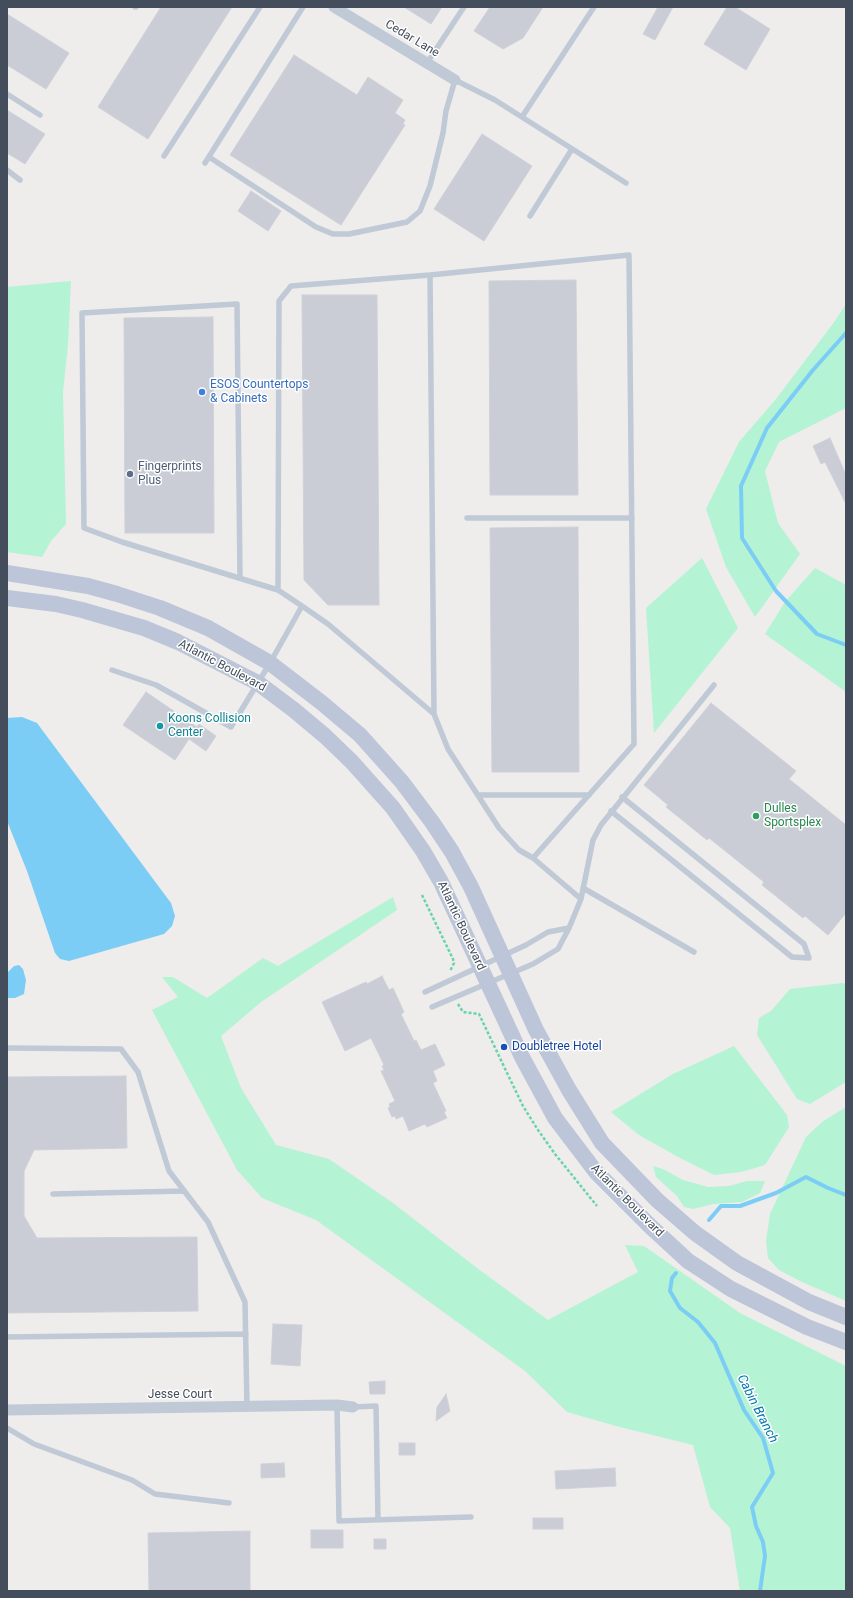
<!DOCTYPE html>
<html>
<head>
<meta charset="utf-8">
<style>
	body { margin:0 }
	#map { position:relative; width:853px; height:1598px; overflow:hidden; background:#efecec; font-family:Roboto,sans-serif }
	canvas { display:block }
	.frame { position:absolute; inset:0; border:8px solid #434d5b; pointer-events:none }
</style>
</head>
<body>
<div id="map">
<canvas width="853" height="1598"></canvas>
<div class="frame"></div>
</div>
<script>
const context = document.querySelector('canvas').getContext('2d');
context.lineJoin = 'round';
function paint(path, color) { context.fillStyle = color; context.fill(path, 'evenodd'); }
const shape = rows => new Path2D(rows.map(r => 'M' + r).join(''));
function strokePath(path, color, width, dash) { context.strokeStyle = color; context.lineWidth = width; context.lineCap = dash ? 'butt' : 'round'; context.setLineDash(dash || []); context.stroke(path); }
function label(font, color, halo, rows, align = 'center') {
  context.font = font + ' Roboto,sans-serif'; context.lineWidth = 3; context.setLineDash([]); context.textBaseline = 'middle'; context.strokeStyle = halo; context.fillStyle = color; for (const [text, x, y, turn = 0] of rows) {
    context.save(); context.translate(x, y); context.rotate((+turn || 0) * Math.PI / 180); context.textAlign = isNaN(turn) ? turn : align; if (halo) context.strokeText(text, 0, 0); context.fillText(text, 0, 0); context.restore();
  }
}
const green = shape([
	[71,281,68,345,63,392,66,524,51,541,42,557,7,552,7,287],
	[846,304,846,408,779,442,765,471,778,523,800,554,755,617,726,567,706,509,739,442,776,399,835,321],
	[702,558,738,628,654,733,646,608],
	[815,568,846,585,846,692,765,634,785,602],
	[393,897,397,910,261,1002,221,1036,241,1088,276,1145,329,1159,393,1203,477,1268,548,1320,638,1272,625,1245,644,1246,740,1313,846,1366,846,1591,740,1591,730,1528,710,1507,693,1445,616,1426,567,1412,525,1371,316,1220,262,1198,237,1170,152,1010,178,997,162,977,173,977,207,998,263,958,278,966],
	[843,983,846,984,846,1082,810,1104,797,1099,757,1035,759,1018,771,1011,790,989],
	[734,1046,787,1115,789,1127,765,1165,741,1172,714,1175,680,1158,639,1135,611,1112,673,1074],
	[846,1107,846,1301,802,1282,779,1270,768,1258,766,1241,770,1214,806,1137,822,1122],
	[653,1166,663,1169,683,1180,708,1187,729,1186,747,1181,765,1181,760,1193,742,1202,713,1204,693,1209,684,1207,677,1196,656,1177]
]);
const water = shape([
	[22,717,37,723,171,903,175,916,172,926,164,934,69,961,60,959,55,953,27,871,7,821,7,718],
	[19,965,23,969,26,980,24,994,15,998,7,998,7,973,14,966]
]);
const stream = shape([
	[846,333,813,370,767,428,741,486,742,538,776,591,817,634,846,645],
	[709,1220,721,1206,740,1206,776,1193,806,1177,828,1188,846,1195],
	[676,1273,672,1278,670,1291,680,1308,698,1322,715,1343,744,1410,763,1438,773,1473,752,1507,756,1526,763,1542,765,1556,760,1591]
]);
const building = shape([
	[161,7,232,7,148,139,98,107,161,7],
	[404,7,442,7,431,24,404,7],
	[490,7,543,7,523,38,503,49,474,31,490,7],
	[658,7,673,7,655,40,643,34,658,7],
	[727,7,735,7,770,29,746,70,704,44,727,7],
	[7,14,69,53,46,89,7,65,7,14],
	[294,55,357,95,368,77,403,100,395,113,405,120,403,124,405,125,341,225,230,155,294,55],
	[7,110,45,134,25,164,7,153,7,110],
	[482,134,532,166,484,241,434,209,482,134],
	[251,191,281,211,268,231,238,211,251,191],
	[576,280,578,495,490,495,489,281,576,280],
	[302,295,377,295,379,605,328,605,304,580,302,295],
	[213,317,214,533,125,533,124,318,213,317],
	[830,438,846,475,846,504,825,462,821,464,813,446,830,438],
	[578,527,579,772,492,772,490,528,578,527],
	[146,692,197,727,199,724,216,736,206,751,189,739,175,760,123,725,146,692],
	[711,703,796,771,789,779,846,825,846,913,828,935,805,916,803,918,762,885,764,882,709,838,707,840,666,807,668,805,644,785,711,703],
	[382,976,389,990,393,988,404,1012,401,1014,414,1041,416,1040,421,1050,435,1044,445,1065,433,1071,437,1081,433,1083,446,1111,444,1112,447,1118,427,1127,425,1124,409,1131,403,1116,396,1119,395,1116,392,1117,388,1108,390,1107,389,1104,395,1101,381,1071,384,1070,382,1066,384,1065,371,1038,345,1051,322,1002,366,982,367,984,382,976],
	[126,1076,127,1148,34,1150,24,1171,24,1216,37,1238,197,1237,198,1311,7,1313,7,1077,126,1076],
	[273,1324,302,1325,300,1366,271,1364,273,1324],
	[385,1381,385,1394,370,1394,369,1382,385,1381],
	[446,1394,450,1411,436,1421,437,1407,446,1394],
	[399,1443,415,1443,415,1455,399,1455,399,1443],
	[284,1463,285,1477,261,1478,261,1464,284,1463],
	[615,1468,616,1486,556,1489,555,1471,615,1468],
	[533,1518,563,1518,563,1529,533,1529,533,1518],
	[311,1530,343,1530,343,1548,311,1548,311,1530],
	[250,1531,250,1591,149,1591,148,1533,250,1531],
	[374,1539,386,1539,386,1549,374,1549,374,1539]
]);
const path = shape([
	[422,895,453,959,454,963,450,971],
	[458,1004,463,1012,479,1014,509,1077,523,1106,538,1130,555,1154,597,1206]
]);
const service = shape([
	[135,7,136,7],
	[427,63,464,7],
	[7,94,40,115],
	[522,117,594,7],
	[164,156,260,7],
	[209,157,316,227,333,234,349,234,407,222,420,211,430,186,443,133,446,111,455,80,495,100,626,183],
	[205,163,303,7],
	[7,170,20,180],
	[530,216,572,149],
	[467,518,632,518],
	[240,578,237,304,82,313,84,528,122,542,278,590],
	[302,606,278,590,279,301,291,286,430,275],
	[112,670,156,685,231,727,270,663,302,606,328,624,434,714,430,275,629,255,634,744,533,858,519,850,499,828,448,749,434,714],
	[479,795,589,795],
	[611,811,792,957,809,958,804,944,622,797],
	[533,858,581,899],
	[583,888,694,952],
	[425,992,526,945,548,932,569,928],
	[432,1007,533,964,558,949,569,928,581,899,593,840,601,825,714,685],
	[7,1048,121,1049,138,1072,169,1171,208,1222,245,1302,247,1407],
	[53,1194,184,1191],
	[7,1337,246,1334],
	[337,1405,339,1521,471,1517],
	[353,1407,376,1406,378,1520],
	[7,1428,34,1444,132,1480,155,1494,229,1503]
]);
const minor = shape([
	[334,7,455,80],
	[7,1410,337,1405,353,1407]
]);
const secondary = shape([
	[7,573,88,586,117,594,160,608,208,628,270,663,322,703,360,735,402,782,432,822,452,852,471,887,536,1030,569,1090,602,1143,657,1200,695,1233,737,1263,809,1302,846,1317],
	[7,598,56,604,82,610,144,628,178,642,258,683,294,710,325,736,352,762,393,808,423,851,441,882,522,1057,555,1118,596,1172,650,1226,688,1261,731,1289,807,1327,846,1342]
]);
const markers = [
	[202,392,4,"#3f7fe0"],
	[130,474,4,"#5c6f8a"],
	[160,726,4,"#0f9aa8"],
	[756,816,4,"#2e9e5b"],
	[504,1047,4,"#1a4fb4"]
];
const streetNames = [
	["Cedar Lane",412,39,31],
	["Atlantic Boulevard",222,666,28],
	["Atlantic Boulevard",461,926,65],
	["Atlantic Boulevard",627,1201,45],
	["Jesse Court",180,1395]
];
const shopNames = [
	["ESOS Countertops",210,385],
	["& Cabinets",210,399]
];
const serviceNames = [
	["Fingerprints",138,467],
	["Plus",138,481]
];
const cultureNames = [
	["Koons Collision",168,719],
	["Center",168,733]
];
const leisureNames = [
	["Dulles",764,809],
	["Sportsplex",764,823]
];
const transitNames = [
	["Doubletree Hotel",512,1047]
];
const waterNames = [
	["Cabin Branch",757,1409,63]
];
paint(green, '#b4f3d4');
paint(water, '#7ccdf5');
strokePath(stream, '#7ccdf5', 4);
paint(building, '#cacdd5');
strokePath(building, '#cfd1d9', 1);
strokePath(path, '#69d4ac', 2.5, [3, 2]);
strokePath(service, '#c0c9d6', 5.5);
strokePath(minor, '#c0c9d6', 11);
strokePath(secondary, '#bcc6d8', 16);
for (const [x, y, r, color] of markers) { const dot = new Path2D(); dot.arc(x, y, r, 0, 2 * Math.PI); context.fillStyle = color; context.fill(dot); strokePath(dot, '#fff', 1.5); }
label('12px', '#434d5b', '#fff', streetNames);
label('12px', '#366cbe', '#fff', shopNames, 'left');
label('12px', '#4e5e75', '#fff', serviceNames, 'left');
label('12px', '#0d838f', '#fff', cultureNames, 'left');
label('12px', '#27864d', '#fff', leisureNames, 'left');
label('12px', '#164399', '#fff', transitNames, 'left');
label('italic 13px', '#0077b1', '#fff', waterNames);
</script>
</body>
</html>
